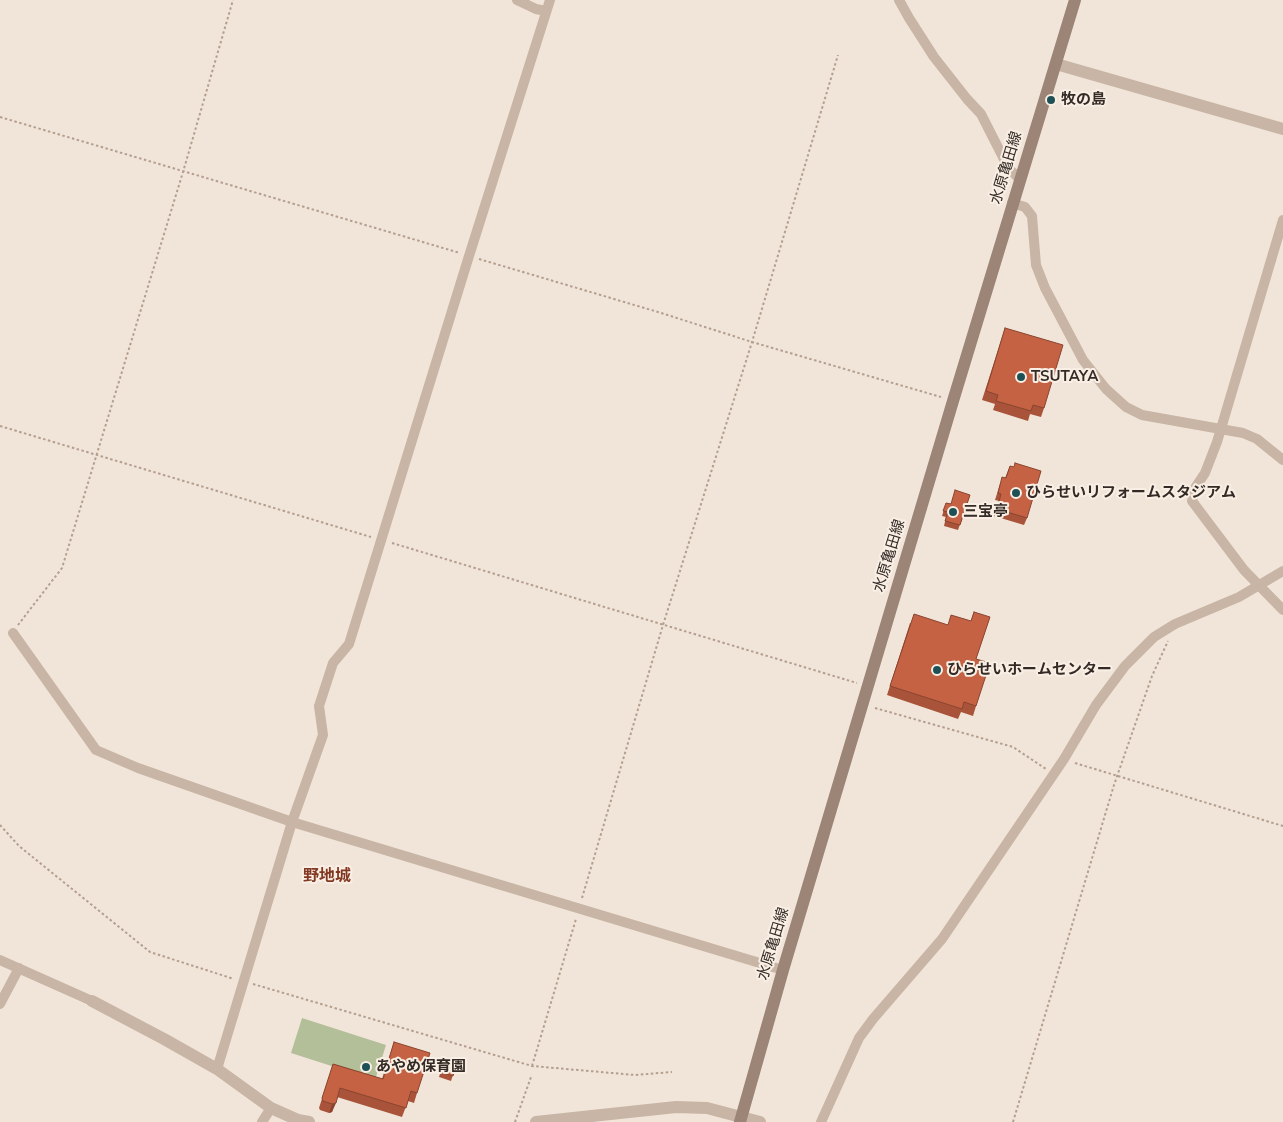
<!DOCTYPE html>
<html>
<head>
<meta charset="utf-8">
<style>
	body { margin:0 }
	canvas { display:block; background:#f1e5d9 }
</style>
</head>
<body>
<canvas width="1283" height="1122"></canvas>
<script>
const context = document.querySelector('canvas').getContext('2d');
context.lineJoin = 'round';
function paint(path, color) { context.fillStyle = color; context.fill(path, 'evenodd'); }
const shape = rows => new Path2D(rows.map(r => 'M' + r).join(''));
function strokePath(path, color, width, dash) { context.strokeStyle = color; context.lineWidth = width; context.lineCap = dash ? 'butt' : 'round'; context.setLineDash(dash || []); context.stroke(path); }
function label(font, color, halo, rows, align = 'center') {
  context.font = font + ' "Nunito Sans","Noto Sans JP",sans-serif'; context.lineWidth = 4; context.setLineDash([]); context.textBaseline = 'middle'; context.strokeStyle = halo; context.fillStyle = color; for (const [text, x, y, turn = 0] of rows) {
    context.save(); context.translate(x, y); context.rotate((+turn || 0) * Math.PI / 180); context.textAlign = isNaN(turn) ? turn : align; if (halo) context.strokeText(text, 0, 0); context.fillText(text, 0, 0); context.restore();
  }
}
const green = shape([
	[302,1018,386,1045,375,1080,291,1053]
]);
const path = shape([
	[0,117,460,253],
	[479,259,658,312,752,342,941,397],
	[0,426,371,537],
	[392,543,857,683],
	[18,625,62,568,183,172,233,0],
	[875,708,1013,747,1046,769],
	[1075,763,1283,826],
	[0,825,19,846,150,952,234,979],
	[582,898,663,625,752,342,838,55],
	[253,984,532,1066,635,1075,672,1072],
	[532,1066,576,919],
	[515,1122,531,1077],
	[1013,1122,1114,785,1152,676,1168,641]
]);
const minor = shape([
	[517,0,536,9,546,11],
	[899,0,909,18,934,57,967,99,981,114,1009,169,1020,179],
	[1012,203,1025,207,1032,216,1036,265,1045,288,1083,360,1106,389,1126,407,1142,415,1243,433,1257,439,1283,460],
	[1283,220,1217,442,1205,473,1195,488,1192,501,1244,570,1283,610],
	[13,633,96,750,138,768,292,822,783,970],
	[0,960,92,1001],
	[0,1004,19,968],
	[217,1069,292,822,323,735,319,706,333,663,349,644,469,256,550,0],
	[262,1122,271,1108],
	[821,1122,859,1038,873,1019,942,939,1064,759,1096,705,1125,666,1154,637,1175,624,1239,597,1283,571]
]);
const tertiary = shape([
	[1056,64,1283,129],
	[92,1001,164,1039,217,1069,271,1108,298,1120,309,1122],
	[536,1122,676,1107,707,1108,760,1122]
]);
const secondary = shape([
	[740,1122,783,970,953,401,1075,0]
]);
const wall = shape([
	[1005,328,1044,408,1041,417,1030,414,1028,421,993,410,995,404,982,400],
	[1010,466,1027,518,1024,525,994,516,999,501,995,500,1000,484,1005,478],
	[970,495,958,530,944,526,946,517,942,516,946,503,950,504],
	[974,612,976,659,976,706,973,716,961,712,958,719,887,695,910,623,948,625,971,621],
	[394,1042,417,1093,414,1103,408,1101,402,1117,337,1097,332,1112,329,1113,320,1110,319,1108,333,1064,382,1079],
	[445,1058,457,1062,451,1081,439,1077]
]);
const shadedWall = shape([
	[336,1103,332,1112,329,1113,332,1104]
]);
const building = shape([
	[1005,328,1063,345,1044,408,1033,405,1031,411,996,401,998,395,986,391,1005,328],
	[1015,463,1041,471,1027,518,997,509,1001,494,998,493,1002,477,1006,478,1010,466,1014,467,1015,463],
	[955,490,970,495,960,525,945,521,948,512,943,511,946,503,951,504,955,490],
	[974,612,990,617,976,659,990,663,976,706,964,702,962,709,890,686,914,614,948,625,951,615,971,621,974,612],
	[394,1042,430,1053,417,1093,411,1091,406,1108,340,1088,336,1103,332,1104,323,1101,322,1098,333,1064,383,1079,394,1042],
	[445,1058,457,1062,453,1076,440,1072,445,1058]
]);
const markers = [
	[1051,100,5,"#1d5155"],
	[1021,377,5,"#1d5155"],
	[1016,493,5,"#1d5155"],
	[953,512,5,"#1d5155"],
	[937,670,5,"#1d5155"],
	[366,1067,5,"#1d5155"]
];
const poiNames = [
	["牧の島",1061,100],
	["TSUTAYA",1031,377],
	["ひらせいリフォームスタジアム",1026,493],
	["三宝亭",963,512],
	["ひらせいホームセンター",947,670],
	["あやめ保育園",376,1067]
];
const streetNames = [
	["水原亀田線",1007,168,-73],
	["水原亀田線",890,556,-73],
	["水原亀田線",774,944,-73]
];
const neighbourhoodNames = [
	["野地城",327,877]
];
paint(green, '#b3bf99');
strokePath(path, '#b49f8f', 2, [2.5, 2.5]);
strokePath(minor, '#c8b5a5', 10);
strokePath(tertiary, '#c8b5a5', 12);
strokePath(secondary, '#9c8477', 12);
paint(wall, '#a9543a');
paint(shadedWall, '#89452f');
paint(building, '#c46243');
strokePath(building, '#89452f', 1);
for (const [x, y, r, color] of markers) { const dot = new Path2D(); dot.arc(x, y, r, 0, 2 * Math.PI); context.fillStyle = color; context.fill(dot); strokePath(dot, '#f9efe5', 2); }
label('bold 15px', '#342b26', '#f9efe5', poiNames, 'left');
label('15px', '#342b26', '#f9efe5', streetNames);
label('bold 16px', '#823721', '#f9efe5', neighbourhoodNames);
</script>
</body>
</html>
